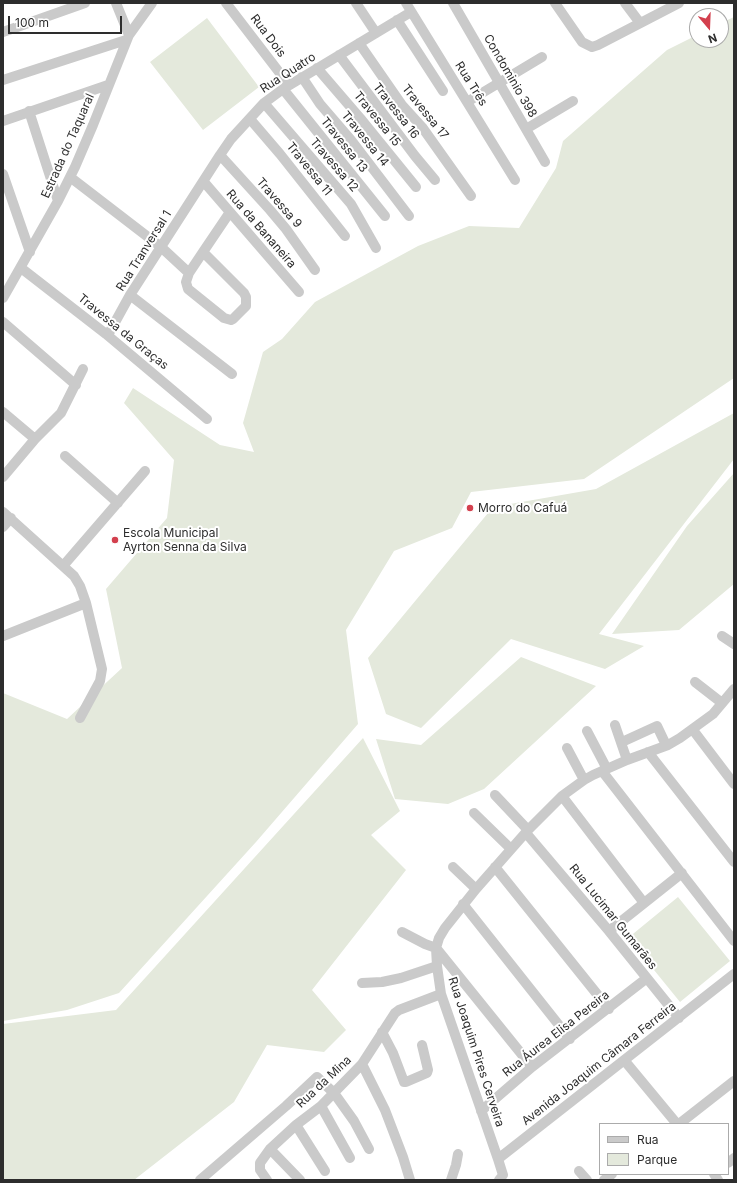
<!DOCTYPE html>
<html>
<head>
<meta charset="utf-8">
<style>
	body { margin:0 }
	#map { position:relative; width:737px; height:1183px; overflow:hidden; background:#fff; font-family:Inter,sans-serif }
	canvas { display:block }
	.frame { position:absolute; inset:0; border:4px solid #2d2d2d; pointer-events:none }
	.legend { position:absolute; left:599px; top:1123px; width:130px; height:52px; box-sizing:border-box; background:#fff; border:1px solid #ababab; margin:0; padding:5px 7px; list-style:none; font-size:12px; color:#2d2d2d }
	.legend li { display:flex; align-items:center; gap:8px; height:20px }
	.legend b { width:20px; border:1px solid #ababab }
	.north { position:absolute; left:689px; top:8px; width:40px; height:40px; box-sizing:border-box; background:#fff; border:1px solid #ababab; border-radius:50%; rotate:161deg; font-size:11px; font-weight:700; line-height:16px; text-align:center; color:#2d2d2d }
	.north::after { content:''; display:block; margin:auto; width:14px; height:18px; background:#d3404e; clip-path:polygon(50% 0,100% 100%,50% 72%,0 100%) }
	.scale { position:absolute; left:8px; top:16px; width:114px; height:18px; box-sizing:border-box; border:2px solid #2d2d2d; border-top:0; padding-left:5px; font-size:12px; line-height:14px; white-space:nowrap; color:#2d2d2d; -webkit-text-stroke:3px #fff; paint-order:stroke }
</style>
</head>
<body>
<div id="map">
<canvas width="737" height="1183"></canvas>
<div class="frame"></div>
<ul class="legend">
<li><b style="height:5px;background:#cacaca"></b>Rua</li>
<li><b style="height:11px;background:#e4e9dc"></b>Parque</li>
</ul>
<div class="north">N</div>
<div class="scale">100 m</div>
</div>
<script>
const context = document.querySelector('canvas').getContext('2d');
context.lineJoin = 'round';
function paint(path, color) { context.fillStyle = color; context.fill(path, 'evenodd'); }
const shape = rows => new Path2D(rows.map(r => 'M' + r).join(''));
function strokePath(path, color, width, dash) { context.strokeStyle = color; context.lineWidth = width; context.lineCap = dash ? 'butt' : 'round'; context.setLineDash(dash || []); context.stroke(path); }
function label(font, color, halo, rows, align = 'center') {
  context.font = font + ' Inter,sans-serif'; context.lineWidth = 4; context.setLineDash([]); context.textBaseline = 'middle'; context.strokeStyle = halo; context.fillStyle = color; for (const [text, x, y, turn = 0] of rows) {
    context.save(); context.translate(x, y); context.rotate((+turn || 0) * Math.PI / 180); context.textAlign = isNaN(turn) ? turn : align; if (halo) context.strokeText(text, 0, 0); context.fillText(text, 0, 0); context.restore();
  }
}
const green = shape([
	[734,17,734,378,584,479,471,492,452,528,394,551,346,630,358,724,256,842,119,993,67,1010,3,1021,3,693,67,719,122,668,106,589,167,518,174,460,124,403,133,388,220,445,254,452,243,423,263,352,282,339,315,302,418,246,469,226,519,228,556,168,563,141,667,50,697,35,697,40,721,40,721,23],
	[207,18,259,87,203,130,150,62],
	[734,413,734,459,599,634,644,646,605,669,511,639,421,728,386,714,368,658,493,507,596,489],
	[734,473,734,584,679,630,612,634,687,526],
	[521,657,596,686,484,789,448,804,395,799,376,739,421,745],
	[363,738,400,811,371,835,406,870,312,990,346,1030,324,1052,267,1045,234,1102,134,1180,3,1180,3,1024,116,1010],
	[678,897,730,961,680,1002,628,938]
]);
const minor = shape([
	[116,3,129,35],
	[226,3,289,85],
	[356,3,376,33],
	[406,3,515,180],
	[453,3,545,162],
	[555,3,582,42,592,47,598,45,679,3],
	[625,3,640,23],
	[397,20,443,91],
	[3,32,85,3],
	[359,43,402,105,422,127,471,196],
	[339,55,415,156,435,180],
	[317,68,360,118,416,187],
	[302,77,320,104,351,140,409,216],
	[3,80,126,40],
	[283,89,385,216],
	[467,102,542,57],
	[264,103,351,204,376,248],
	[29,111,58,201],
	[250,119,280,154,345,236],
	[3,121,108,85],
	[526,129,573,101],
	[220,155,270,210,286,229,315,270],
	[3,174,30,252],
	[70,177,161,247,189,273],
	[204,182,299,292],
	[203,252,244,293,246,297,246,306,233,319,231,320,224,318,188,289,186,282,189,273,203,252,230,212],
	[21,268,106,334,207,419],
	[130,295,232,374],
	[3,298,58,201,75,167,93,125,129,35,152,3],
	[3,322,76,385],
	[108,335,130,295,220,155,231,139,264,103,283,89,411,12],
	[3,412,35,439],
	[65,456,118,503],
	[3,477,35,439,61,413,83,369],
	[3,512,74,576,80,586,86,603,102,669,100,681,80,718],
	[3,527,11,518],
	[63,566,145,471],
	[3,636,86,603],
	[722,636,734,644],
	[695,682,722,703],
	[615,725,627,760],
	[693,730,734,784],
	[587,731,607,769],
	[622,742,657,726,666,745],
	[567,748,584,780],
	[648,752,734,862],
	[602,771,734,941],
	[495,795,528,830],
	[562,796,644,903],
	[474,813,511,849],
	[526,833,609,931,679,1018],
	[453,867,476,889],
	[495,867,609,1009],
	[463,904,570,1039],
	[609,931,682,873],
	[402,932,425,944,436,948,532,1067],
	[362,983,382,982,401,978,437,966],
	[382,1032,393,1053,404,1082,406,1082,427,1073,428,1070,422,1045],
	[624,1060,677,1124],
	[362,1064,385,1110,403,1157,410,1180],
	[321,1106,350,1158],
	[481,1111,532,1067,647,978],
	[679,1124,734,1081],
	[296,1125,325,1171],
	[270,1149,300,1180],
	[498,1159,734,974],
	[728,1163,734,1158],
	[579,1171,587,1180],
	[714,1174,718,1180],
	[200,1180,286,1106,317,1077,334,1093,354,1121,369,1149],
	[267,1180,260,1170,260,1163,270,1149,296,1125,321,1106,362,1064,395,1013,399,1010,441,994],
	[451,1180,456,1165,458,1154],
	[499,1180,503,1175,498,1159,441,994,437,966,436,948,439,938,445,928,476,889,528,830,562,796,584,780,593,775,627,760,668,745,680,738,713,714,734,689],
	[604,1180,612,1174]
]);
const markers = [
	[470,508,4,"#d3404e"],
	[115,540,4,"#d3404e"]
];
const streetNames = [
	["Rua Dois",268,36,53],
	["Rua Quatro",288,73,-33],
	["Condominio 398",510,76,60],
	["Rua Três",471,84,58],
	["Travessa 16",396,111,52],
	["Travessa 17",425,112,51],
	["Travessa 15",377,119,51],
	["Travessa 14",365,139,51],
	["Travessa 13",344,145,51],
	["Estrada do Taquaral",68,146,-66],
	["Travessa 12",334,165,49],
	["Travessa 11",309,169,51],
	["Travessa 9",279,203,49],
	["Rua da Bananeira",261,229,49],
	["Rua Tranversal 1",144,251,-58],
	["Travessa da Graças",123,332,39],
	["Rua Lucimar Gumarães",613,917,51],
	["Rua Áurea Elisa Pereira",556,1034,-38],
	["Rua Joaquim Pires Cerveira",476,1052,72],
	["Avenida Joaquim Câmara Ferreira",599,1064,-38],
	["Rua da Mina",324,1082,-43]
];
const poiNames = [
	["Morro do Cafuá",478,508],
	["Escola Municipal",123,533],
	["Ayrton Senna da Silva",123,547]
];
paint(green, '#e4e9dc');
strokePath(minor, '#cacaca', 10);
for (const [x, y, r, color] of markers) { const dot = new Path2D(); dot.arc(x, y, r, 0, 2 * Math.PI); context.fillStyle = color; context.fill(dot); strokePath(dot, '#fff', 1.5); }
label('12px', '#2d2d2d', '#fff', streetNames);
label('12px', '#2d2d2d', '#fff', poiNames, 'left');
</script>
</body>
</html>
